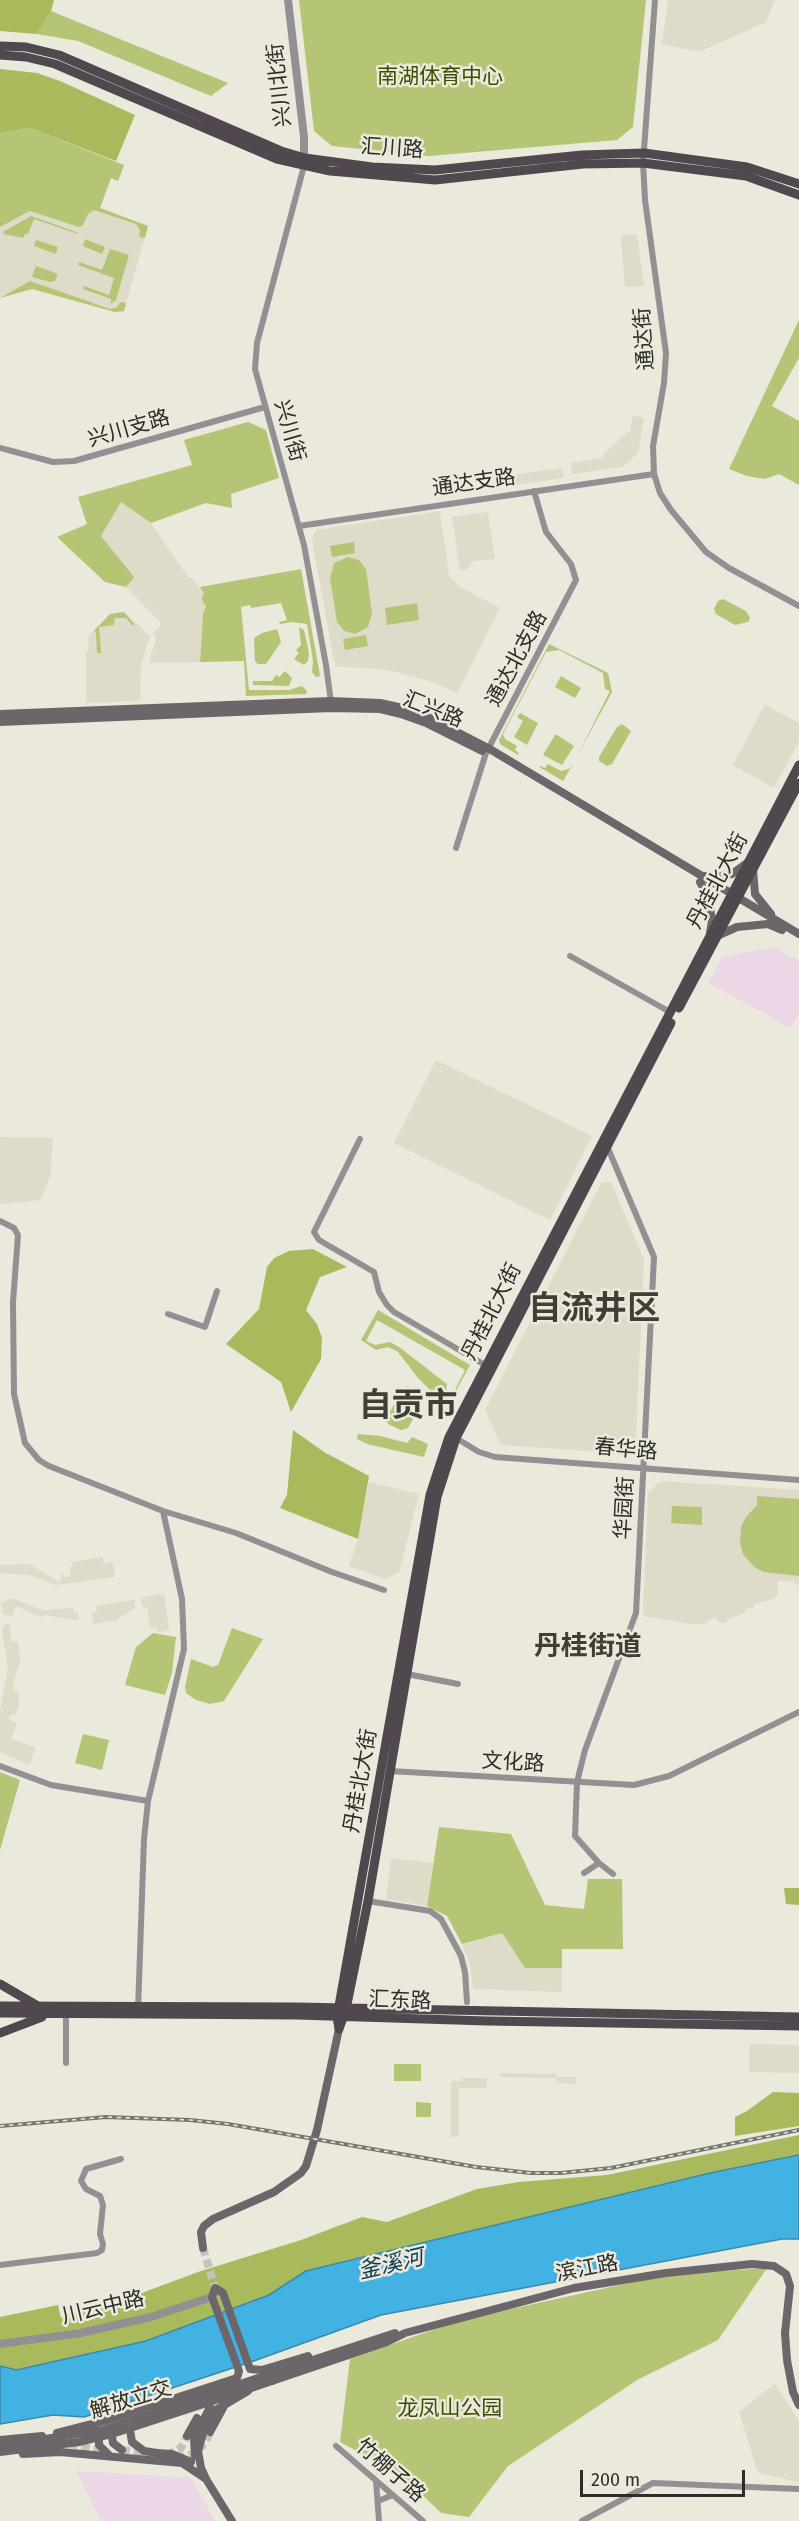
<!DOCTYPE html>
<html>
<head>
<meta charset="utf-8">
<style>
	body { margin:0 }
	#map { position:relative; width:799px; height:2521px; overflow:hidden; background:#ebe8dc; font-family:"Fira Sans",sans-serif }
	canvas { display:block }
	.scale { position:absolute; left:580px; top:2470px; width:165px; height:27px; box-sizing:border-box; border:3px solid #2d2c28; border-top:0; padding-left:8px; font-size:18px; line-height:21px; white-space:nowrap; color:#2d2c28; -webkit-text-stroke:4px #ebe8dc; paint-order:stroke }
</style>
</head>
<body>
<div id="map">
<canvas width="799" height="2521"></canvas>
<div class="scale">200 m</div>
</div>
<script>
const context = document.querySelector('canvas').getContext('2d');
context.lineJoin = 'round';
function paint(path, color) { context.fillStyle = color; context.fill(path, 'evenodd'); }
const shape = rows => new Path2D(rows.map(r => 'M' + r).join(''));
function strokePath(path, color, width, dash) { context.strokeStyle = color; context.lineWidth = width; context.lineCap = dash ? 'butt' : 'round'; context.setLineDash(dash || []); context.stroke(path); }
function label(font, color, halo, rows, align = 'center') {
  context.font = font + ' "Fira Sans","Noto Sans SC",sans-serif'; context.lineWidth = 5; context.setLineDash([]); context.textBaseline = 'middle'; context.strokeStyle = halo; context.fillStyle = color; for (const [text, x, y, turn = 0] of rows) {
    context.save(); context.translate(x, y); context.rotate((+turn || 0) * Math.PI / 180); context.textAlign = isNaN(turn) ? turn : align; if (halo) context.strokeText(text, 0, 0); context.fillText(text, 0, 0); context.restore();
  }
}
const built = shape([
	[668,0,775,0,766,22,699,52,662,44],
	[0,133,124,165,118,181,111,178,100,208,148,226,124,311,115,312,33,289,0,298],
	[628,234,637,235,644,286,625,287,621,236],
	[633,416,644,418,638,453,623,467,572,474,571,463,603,458,603,455,627,432,630,432],
	[562,468,564,478,500,487,498,477],
	[121,501,151,523,188,577,193,579,204,593,206,607,203,613,200,662,149,663,156,639,153,633,162,624,126,587,133,577,101,536],
	[440,511,449,576,460,587,500,608,457,693,433,682,388,670,335,666,312,540,316,530],
	[488,512,495,559,473,561,467,569,460,570,452,517],
	[124,612,150,636,141,664,140,701,86,703,86,652,88,652,89,635,110,614],
	[765,705,799,723,799,742,774,788,733,765],
	[436,1060,592,1136,550,1220,394,1143],
	[0,1137,53,1138,50,1177,40,1200,6,1204,0,1203],
	[611,1182,644,1260,635,1454,501,1445,485,1410,601,1183],
	[661,1481,799,1490,799,1586,793,1582,778,1581,778,1594,773,1599,754,1604,753,1608,746,1609,745,1613,727,1619,726,1623,720,1623,716,1618,708,1620,705,1624,690,1624,643,1616,648,1493],
	[369,1482,419,1494,399,1572,386,1579,349,1566,358,1539],
	[102,1557,104,1564,113,1562,115,1577,56,1585,29,1575,0,1573,0,1565,29,1564,59,1582,63,1575,60,1572,64,1574,64,1577,71,1576,70,1569,73,1562],
	[159,1594,164,1595,169,1628,166,1631,157,1632,157,1627,150,1628,147,1607,143,1607,141,1598],
	[11,1598,42,1610,74,1608,74,1613,78,1613,79,1621,46,1615,40,1617,16,1606,12,1616,7,1615,3,1614,1,1603],
	[135,1600,135,1608,115,1621,93,1624,92,1612,97,1611,96,1606],
	[5,1623,10,1625,11,1642,17,1641,21,1659,13,1683,13,1691,19,1692,19,1705,15,1715,11,1714,9,1720,17,1723,11,1739,35,1747,30,1765,0,1752,0,1711,8,1667,2,1631],
	[391,1858,433,1863,427,1906,386,1899],
	[502,1933,525,1967,562,1968,562,1992,473,1989,470,1964,462,1944],
	[750,2044,799,2045,799,2073,749,2072],
	[500,2073,557,2074,557,2077,576,2077,576,2084,557,2083,556,2078,500,2077],
	[462,2078,487,2078,487,2088,459,2088,459,2137,451,2137,451,2081,462,2081],
	[775,2384,799,2421,799,2482,758,2473,739,2412]
]);
const industrial = shape([
	[775,947,799,961,799,1013,790,1028,709,983,722,957],
	[76,2471,191,2478,215,2521,101,2521]
]);
const green = shape([
	[299,0,646,0,633,127,617,140,429,156,332,146,314,131],
	[51,11,228,83,211,96,78,41,37,34],
	[30,128,124,165,118,181,111,178,100,208,148,226,145,238,139,237,140,230,136,224,94,210,88,214,83,225,79,227,30,211,0,227,0,133],
	[31,216,76,232,78,234,34,219,28,234,25,234,23,238,4,234,3,232],
	[85,239,105,247,102,254,83,246],
	[36,240,58,247,56,254,34,246],
	[110,249,129,255,116,300,111,304,111,299,83,289,84,286,109,295,114,278,78,265,79,262,102,270],
	[36,266,58,274,55,281,50,282,32,277],
	[30,281,110,309,116,308,121,302,126,303,124,311,115,312,32,289,0,298],
	[799,320,799,358,772,406,799,421,799,485,779,474,765,479,747,476,729,469],
	[248,422,266,430,279,478,231,494,232,508,206,503,151,523,121,502,101,536,134,577,126,587,105,582,57,537,87,524,78,497,192,465,184,440],
	[354,542,355,553,332,557,330,546],
	[348,557,359,560,366,569,372,613,368,627,355,634,344,631,337,622,330,578,334,563],
	[301,569,320,676,316,677,312,672,313,661,307,624,292,622,280,624,279,622,287,620,281,603,251,608,250,605,241,607,249,690,289,690,302,686,307,691,306,694,246,696,244,661,200,662,203,613,206,607,202,599,204,593,200,587],
	[723,599,746,611,750,618,748,622,735,625,716,614,714,609,718,601],
	[417,603,419,620,387,625,385,608],
	[124,612,135,625,132,625,126,618,115,618,114,625,99,627,101,653,97,653,96,632,94,631,110,614],
	[299,627,304,630,309,653,308,661,304,665,294,659,299,653,296,650,301,645],
	[277,629,281,642,266,664,258,664,255,661,254,638,262,633],
	[366,635,368,646,345,650,343,639],
	[549,644,608,673,612,692,576,758,610,691,605,689,603,673,559,650,546,652,503,734,505,739,517,746,515,750,519,753,518,755,500,744,499,740],
	[285,671,292,678,289,686,253,685,253,681,272,681,276,675,279,677],
	[561,676,581,688,575,698,555,687],
	[520,713,538,723,527,745,514,737,523,721,517,717],
	[622,724,631,731,612,764,607,766,599,761,599,757,617,727],
	[555,735,557,735,574,746,562,765,543,755],
	[548,764,561,771,569,769,573,764,563,781,539,767,540,766,545,768],
	[378,1310,470,1365,450,1402,446,1402,433,1393,418,1378,398,1352,388,1347,376,1350,361,1340],
	[377,1320,465,1370,453,1394,446,1391,447,1384,399,1347,390,1342,375,1345,366,1341],
	[408,1386,421,1393,424,1399,408,1428,401,1430,388,1424,386,1419,403,1388],
	[358,1434,380,1436,407,1443,412,1437,428,1444,424,1457,367,1444,357,1439],
	[757,1496,799,1499,799,1576,764,1572,754,1567,743,1554,740,1543,741,1527,746,1517,757,1505],
	[672,1506,702,1507,702,1525,671,1523],
	[232,1628,263,1639,224,1701,210,1704,196,1700,186,1693,185,1687,191,1659,213,1667,218,1665],
	[153,1633,176,1637,172,1673,165,1695,125,1685,136,1647],
	[83,1734,109,1740,102,1770,75,1763],
	[0,1772,20,1780,0,1850],
	[439,1827,511,1834,545,1905,584,1909,588,1879,622,1879,623,1949,562,1949,562,1968,525,1968,502,1933,462,1944,447,1916,427,1906],
	[394,2064,421,2064,421,2081,394,2081],
	[416,2102,431,2103,431,2117,416,2117],
	[767,2268,718,2340,637,2380,508,2466,469,2517,441,2513,402,2475,340,2442,350,2359,461,2320,665,2275]
]);
const forest = shape([
	[0,0,54,0,51,11,37,34,0,31],
	[0,69,37,73,60,81,135,115,116,161,30,128,0,133],
	[313,1249,347,1267,320,1277,306,1310,317,1324,322,1338,321,1359,291,1412,281,1382,226,1344,259,1309,267,1267,274,1258,289,1251],
	[293,1430,324,1452,369,1476,358,1539,280,1508,287,1495],
	[784,1888,799,1888,799,1905,786,1904],
	[773,2092,799,2093,799,2126,735,2136,735,2117,747,2111],
	[799,2135,799,2155,710,2173,306,2271,269,2295,146,2341,16,2370,0,2366,0,2317,58,2305,61,2318,115,2303,198,2272,301,2240,362,2217,387,2222,477,2189,519,2182,607,2175]
]);
const water = shape([
	[799,2155,799,2239,782,2239,381,2315,251,2362,84,2417,53,2415,0,2424,0,2366,16,2370,146,2341,269,2295,306,2271,710,2173,799,2155]
]);
const secondaryTunnel = shape([
	[203,2248,215,2288],
	[70,2444,108,2452],
	[122,2450,151,2455],
	[167,2455,181,2448,187,2436],
	[177,2458,194,2454,205,2443,210,2432]
]);
const minor = shape([
	[655,0,643,163,645,200,666,353,664,383,653,446,654,474,660,493,671,510,706,552,729,568,799,606],
	[304,166,257,343,255,369,304,545,326,665,331,702],
	[0,448,53,462,74,461,265,407],
	[299,526,654,474],
	[456,848,486,753,576,580,571,564,546,532,534,491],
	[570,956,670,1012],
	[360,1139,314,1232,319,1240,374,1272,379,1292,387,1305,394,1312,485,1365],
	[0,1221,14,1228,18,1235,13,1302,14,1394,25,1443,39,1460,49,1466,163,1511,236,1533,332,1572,384,1590],
	[168,1314,205,1327,217,1291],
	[456,1438,479,1452,495,1457,799,1480],
	[407,1674,458,1684],
	[0,1766,51,1785,148,1801],
	[390,1771,634,1785,669,1776,799,1712],
	[599,1863,575,1836,577,1782,585,1750,636,1613,654,1257,607,1146],
	[584,1873,599,1863,613,1874],
	[368,1901,430,1911,441,1919,461,1956,465,1972,467,2002],
	[138,2010,144,1839,148,1801,184,1649,182,1599,163,1511],
	[66,2014,66,2063],
	[0,2265,97,2253,102,2250,103,2244,100,2234,103,2205,100,2196,86,2189,81,2181,86,2169,121,2159],
	[336,2446,423,2521],
	[376,2481,379,2521],
	[378,2501,393,2495],
	[582,2521,653,2483,799,2489]
]);
const tertiary = shape([
	[288,0,304,137,304,162],
	[0,2344,81,2333,151,2317,212,2297]
]);
const secondary = shape([
	[0,714,331,701,380,703,403,708,428,717,488,748,799,934],
	[0,722,331,708,380,709,401,714,426,723,482,751],
	[753,869,755,894,771,914],
	[704,876,717,877,732,874,747,863],
	[700,882,708,897,712,920,710,933],
	[717,936,737,927,768,924,782,930],
	[203,2248,201,2232,204,2226,213,2219,274,2192,301,2173,306,2166,317,2130,339,2029],
	[270,2374,395,2333],
	[272,2381,387,2342,405,2333,574,2288,666,2273,752,2264,774,2266,786,2274,790,2286,785,2333,787,2360,793,2392,799,2405],
	[210,2432,224,2406],
	[57,2433,108,2420,237,2378,239,2371,212,2297,215,2288,223,2293,250,2369,262,2370,308,2356],
	[187,2436,197,2418],
	[0,2440,42,2436],
	[0,2452,79,2442,115,2433,222,2398],
	[157,2453,172,2454,191,2462],
	[23,2454,60,2452,182,2463,206,2479],
	[195,2456,194,2438,210,2407],
	[232,2521,206,2479,201,2468,198,2451,204,2430,214,2411,248,2391]
]);
const primary = shape([
	[0,46,26,47,59,55,281,151,305,158,372,167,435,170,582,155,644,153,747,167,799,184],
	[0,55,26,57,55,64,277,159,330,171,435,180,583,164,643,163,746,176,799,195],
	[679,1008,799,783],
	[0,1984,36,2005],
	[0,2006,297,2007,799,2017],
	[0,2013,297,2015,487,2021,799,2026],
	[339,2029,337,2017,430,1495,449,1437,799,765],
	[339,2029,346,2009,368,1901,437,1497,456,1438,671,1023],
	[0,2033,42,2017]
]);
const rail = shape([
	[0,2126,106,2117,190,2120,228,2124,476,2167,531,2173,561,2173,611,2168,799,2130]
]);
const secondaryBridge = shape([
	[222,2398,272,2381],
	[138,2419,133,2424,130,2430,132,2442,144,2451,157,2453],
	[111,2431,113,2443,122,2450],
	[99,2433,99,2445,109,2455],
	[0,2446,103,2430,270,2374]
]);
const parkNames = [
	["南湖体育中心",440,77],
	["龙凤山公园",450,2409]
];
const streetNames = [
	["兴川北街",280,85,-96],
	["汇川路",392,149,4],
	["通达街",645,339,-94],
	["兴川支路",129,429,-16],
	["兴川街",289,431,74],
	["通达支路",474,483,-8],
	["通达北支路",517,659,-62],
	["汇兴路",433,710,22],
	["丹桂北大街",718,881,-62],
	["丹桂北大街",492,1312,-63],
	["春华路",626,1450,5],
	["华园街",625,1508,-87],
	["文化路",513,1763,3],
	["丹桂北大街",361,1781,-80],
	["汇东路",400,2001,2],
	["滨江路",587,2269,-11],
	["川云中路",103,2308,-13],
	["解放立交",131,2400,-17],
	["竹棚子路",390,2471,41]
];
const waterNames = [
	["釜溪河",391,2265,-13]
];
const districtNames = [
	["丹桂街道",588,1647]
];
const townNames = [
	["自流井区",594,1310],
	["自贡市",408,1407]
];
paint(built, '#dfdbc9');
paint(industrial, '#ebd7e6');
paint(green, '#b4c576');
paint(forest, '#a8ba5c');
paint(water, '#42b2e3');
strokePath(water, '#3c8aab', 1.5);
strokePath(secondaryTunnel, '#c5c2b8', 8, [8, 4]);
strokePath(minor, '#948f93', 6);
strokePath(tertiary, '#948f93', 8);
strokePath(secondary, '#6c666a', 8);
strokePath(primary, '#50484e', 9);
strokePath(rail, '#78766f', 4);
strokePath(rail, '#ebe8dc', 1.5, [4.5]);
strokePath(secondaryBridge, '#6c666a', 8);
label('21px', '#414c01', '#ebe8dc', parkNames);
label('21px', '#2d2c28', '#ebe8dc', streetNames);
label('italic 22px', '#0b3b50', '#ebe8dc', waterNames);
label('bold 27px', '#403e35', '#ebe8dc', districtNames);
label('bold 33px', '#403e35', '#ebe8dc', townNames);
</script>
</body>
</html>
